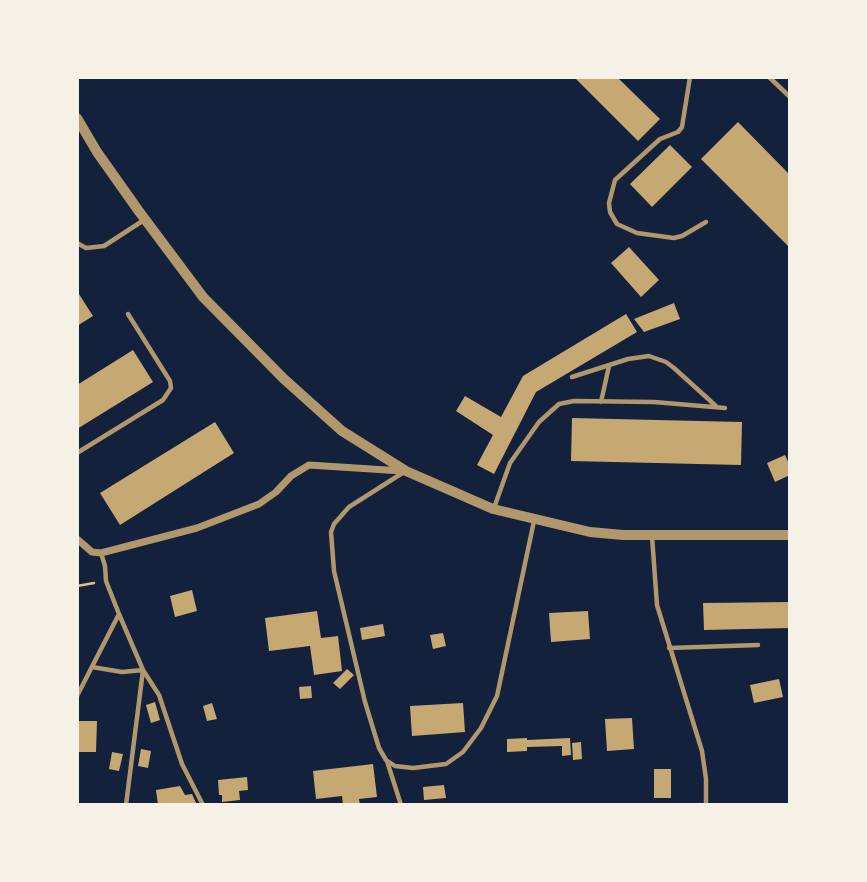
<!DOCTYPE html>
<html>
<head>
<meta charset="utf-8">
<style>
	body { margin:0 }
	#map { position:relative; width:867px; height:882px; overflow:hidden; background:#14213d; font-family:"Work Sans",sans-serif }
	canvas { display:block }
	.frame { position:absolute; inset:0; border:79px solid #f6f1e7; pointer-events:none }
</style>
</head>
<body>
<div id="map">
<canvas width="867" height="882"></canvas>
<div class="frame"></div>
</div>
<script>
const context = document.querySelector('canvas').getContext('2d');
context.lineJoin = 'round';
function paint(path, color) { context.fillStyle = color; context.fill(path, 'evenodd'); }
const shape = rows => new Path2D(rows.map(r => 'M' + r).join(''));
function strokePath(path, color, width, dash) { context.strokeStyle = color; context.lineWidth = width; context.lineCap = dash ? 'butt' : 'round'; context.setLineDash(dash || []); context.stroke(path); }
const building = shape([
	[574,77,617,77,660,119,638,141],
	[738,122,790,175,790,248,701,159],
	[670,145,692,167,652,207,630,184],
	[629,247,659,280,641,297,611,263],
	[77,291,93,316,77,326],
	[674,303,680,319,644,332,634,319],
	[626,314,637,332,536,392,494,474,477,465,493,435,456,411,465,396,501,417,523,376],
	[133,350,153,382,77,429,77,385],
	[572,418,742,422,741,465,571,461],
	[215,422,234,453,120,525,100,493],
	[785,455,790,466,790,475,775,482,767,463],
	[192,590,197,611,175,617,170,596],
	[790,602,790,628,704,630,703,603],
	[317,611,321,638,338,636,342,671,314,675,310,646,269,651,265,618],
	[588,611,590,639,551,642,549,613],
	[383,624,385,636,362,640,360,628],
	[443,633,446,646,433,649,430,635],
	[347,669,354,675,340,689,333,683],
	[779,679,783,697,754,703,750,685],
	[311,686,312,698,300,699,299,687],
	[155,702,160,720,151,723,146,705],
	[212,703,217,719,207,721,203,706],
	[463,703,465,732,412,736,410,706],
	[632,718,634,749,607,751,605,719],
	[77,721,97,721,96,752,77,752],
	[527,738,527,740,570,738,571,755,562,756,562,746,527,747,527,751,507,752,507,739],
	[581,742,582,759,573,760,572,743],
	[141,749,151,751,148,768,138,766],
	[112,752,123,754,119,771,109,769],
	[373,764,377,797,359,799,360,805,343,805,342,796,316,799,313,771],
	[654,769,671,769,671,798,654,798],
	[247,777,248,790,239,791,240,800,222,802,222,795,219,795,218,780],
	[444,785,446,798,424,800,423,787],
	[180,786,185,795,192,794,197,805,158,805,156,790]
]);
const path = shape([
	[77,586,94,583]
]);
const service = shape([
	[690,77,682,127,678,132,660,139,615,180,609,203,610,212,617,224,637,233,674,238,682,236,706,222],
	[769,77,790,97],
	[77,243,86,248,104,246,144,220],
	[572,377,628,359,649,356,666,362,674,368,716,406],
	[601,402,609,366],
	[77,453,163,400,171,388,170,381,128,314],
	[404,472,349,507,334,524,331,532,334,571,365,702,379,748,386,760,395,766,413,768,446,764,463,752,481,728,497,696,534,521],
	[494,508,510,463,539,422,559,404,574,401,654,402,725,408],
	[652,536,657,605,702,751,706,779,706,805],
	[119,614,143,670,126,805],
	[669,648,758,645],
	[92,667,122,672,143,670,159,695,182,764,203,805],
	[77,696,119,614,106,581,105,566,101,553],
	[387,761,401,805]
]);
const minor = shape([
	[77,539,92,552,101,553,197,528,259,504,276,492,291,476,309,465,402,471]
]);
const tertiary = shape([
	[77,118,97,152,138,210,203,297,284,379,342,431,406,471,493,509,590,532,623,535,790,535]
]);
paint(building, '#c6a872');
strokePath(path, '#e5c07b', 2.5);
strokePath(service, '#b1986c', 4.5);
strokePath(minor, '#b1986c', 7);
strokePath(tertiary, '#b1986c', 10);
</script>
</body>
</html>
